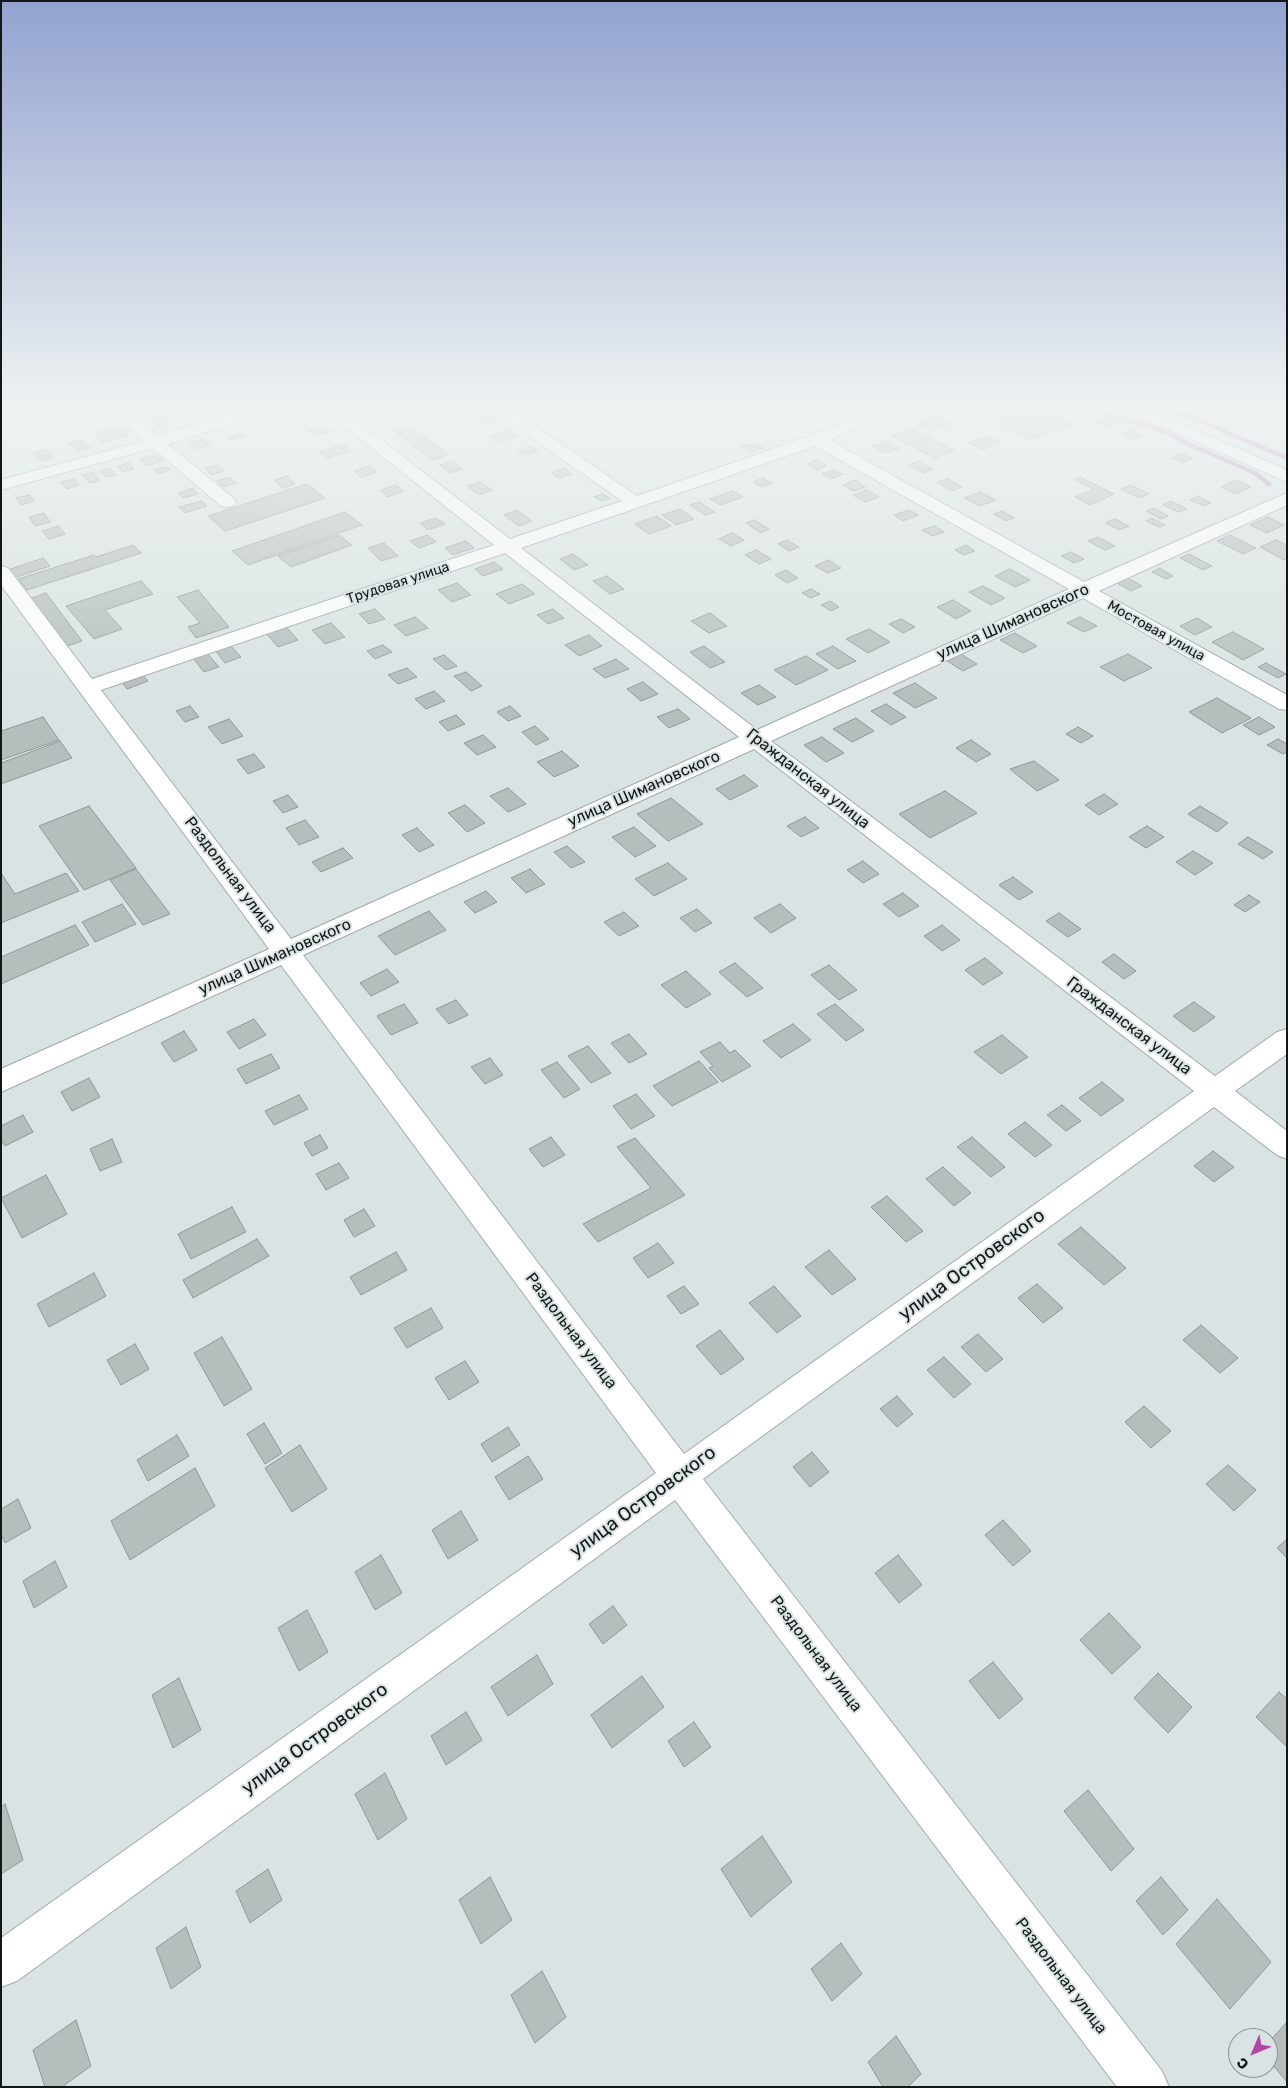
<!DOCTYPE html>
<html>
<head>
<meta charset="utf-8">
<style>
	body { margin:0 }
	#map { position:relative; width:1288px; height:2088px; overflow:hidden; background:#dae3e3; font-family:Rubik,sans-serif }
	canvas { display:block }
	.frame { position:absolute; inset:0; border:2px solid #141717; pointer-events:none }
	.north { position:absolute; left:1228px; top:2028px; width:50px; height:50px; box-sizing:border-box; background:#dae3e3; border:1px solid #8b9191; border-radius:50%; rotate:225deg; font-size:14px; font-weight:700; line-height:20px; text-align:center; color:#141717 }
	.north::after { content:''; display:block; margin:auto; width:18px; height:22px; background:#b446a6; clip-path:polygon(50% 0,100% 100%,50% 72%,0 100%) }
</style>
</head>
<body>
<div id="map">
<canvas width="1288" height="2088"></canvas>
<div class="frame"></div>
<div class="north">С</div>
</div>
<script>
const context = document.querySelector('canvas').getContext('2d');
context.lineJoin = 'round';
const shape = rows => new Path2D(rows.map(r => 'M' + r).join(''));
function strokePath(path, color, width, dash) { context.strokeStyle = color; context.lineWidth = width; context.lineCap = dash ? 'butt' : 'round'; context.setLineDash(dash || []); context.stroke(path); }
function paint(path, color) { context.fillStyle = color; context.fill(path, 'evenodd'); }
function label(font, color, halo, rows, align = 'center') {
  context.font = font + ' Rubik,sans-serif'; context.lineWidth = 4; context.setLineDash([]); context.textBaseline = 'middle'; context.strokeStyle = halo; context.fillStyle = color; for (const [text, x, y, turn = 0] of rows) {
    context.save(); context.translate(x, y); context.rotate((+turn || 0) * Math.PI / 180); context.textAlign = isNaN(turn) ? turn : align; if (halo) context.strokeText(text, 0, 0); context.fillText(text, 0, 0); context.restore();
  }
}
const stream = shape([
	[1166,409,1191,417,1287,458],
	[1102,412,1169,433,1184,442,1255,473,1269,484]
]);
const building = shape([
	[99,409,104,409,107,413,93,416,89,412,99,409],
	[1022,409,1043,409,1072,424,1031,439,993,420,1022,409],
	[385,410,392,416,379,420,372,414,385,410],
	[305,412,310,417,295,421,289,416,305,412],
	[489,415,497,420,481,425,473,420,489,415],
	[165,416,173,424,159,427,151,420,165,416],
	[935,416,951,424,932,431,916,423,935,416],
	[1107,418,1116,423,1105,427,1095,422,1107,418],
	[324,425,331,431,315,435,308,430,324,425],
	[408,425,429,440,412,445,392,429,408,425],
	[120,426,129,435,102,442,94,433,120,426],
	[911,429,954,450,935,458,892,436,911,429],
	[508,430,517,436,498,443,489,437,508,430],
	[1132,430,1142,435,1133,439,1122,434,1132,430],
	[242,433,245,436,230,440,227,437,242,433],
	[987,436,1000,442,982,450,968,443,987,436],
	[203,439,210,445,196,449,190,443,203,439],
	[83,440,90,448,76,451,69,443,83,440],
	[430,441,449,455,433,460,413,446,430,441],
	[887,441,900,448,885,453,872,446,887,441],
	[754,443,763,448,750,453,741,447,754,443],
	[343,445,351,451,327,458,319,452,343,445],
	[531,446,538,451,525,455,518,451,531,446],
	[47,449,54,457,40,461,33,453,47,449],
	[1182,453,1192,458,1183,463,1172,458,1182,453],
	[157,455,163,461,146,466,140,459,157,455],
	[817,460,827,466,817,470,807,464,817,460],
	[452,461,463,469,450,473,440,465,452,461],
	[919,461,933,469,923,473,908,465,919,461],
	[129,463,134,469,123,472,117,466,129,463],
	[218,465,225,471,211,475,205,468,218,465],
	[370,466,377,472,361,477,354,471,370,466],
	[167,467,170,470,157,474,154,470,167,467],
	[110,468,116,475,106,477,100,471,110,468],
	[564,468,572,474,559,478,551,473,564,468],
	[833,470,843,474,831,479,822,474,833,470],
	[93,472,100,481,90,483,82,475,93,472],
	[287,476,295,484,282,488,274,480,287,476],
	[230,477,236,483,223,487,216,481,230,477],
	[1080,477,1114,494,1090,505,1075,497,1094,489,1075,480,1080,477],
	[763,478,772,483,762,487,753,482,763,478],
	[74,479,79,485,67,489,61,482,74,479],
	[948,479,962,487,952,491,937,482,948,479],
	[855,480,865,487,853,491,843,485,855,480],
	[1237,480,1251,487,1235,494,1221,487,1237,480],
	[480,482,492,490,479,495,467,486,480,482],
	[307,484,325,498,225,531,208,516,307,484],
	[396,485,404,491,388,497,380,490,396,485],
	[1131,485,1149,494,1139,498,1121,489,1131,485],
	[193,488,198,494,183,498,178,493,193,488],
	[867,490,879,497,865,502,853,495,867,490],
	[733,491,743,497,720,505,710,499,733,491],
	[980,492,996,500,980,506,964,498,980,492],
	[603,494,610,498,602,501,594,497,603,494],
	[29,495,34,501,21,505,16,498,29,495],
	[1198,496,1211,503,1204,506,1190,500,1198,496],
	[202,501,207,506,185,513,179,507,202,501],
	[1171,501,1187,509,1178,512,1163,505,1171,501],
	[699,502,715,512,705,515,690,505,699,502],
	[1154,508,1168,516,1161,519,1146,511,1154,508],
	[680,509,694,519,676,525,662,515,680,509],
	[517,510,532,521,519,526,504,515,517,510],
	[909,510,918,515,903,521,894,515,909,510],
	[1002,511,1014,518,1006,521,994,514,1002,511],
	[345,512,362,525,248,565,232,551,345,512],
	[44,513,50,522,35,526,29,517,44,513],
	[657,516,671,526,649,534,635,524,657,516],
	[1268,517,1284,525,1267,533,1250,525,1268,517],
	[436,518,445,524,428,530,420,523,436,518],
	[1152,518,1165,525,1159,527,1146,521,1152,518],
	[1115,519,1129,526,1119,530,1105,523,1115,519],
	[754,520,769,529,761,533,746,523,754,520],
	[59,526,65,534,49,539,42,531,59,526],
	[934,526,944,532,932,536,922,530,934,526],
	[732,533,744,540,731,546,719,539,732,533],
	[339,535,352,545,291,567,278,556,339,535],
	[427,535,436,542,419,548,410,541,427,535],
	[1230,535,1256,548,1243,554,1217,541,1230,535],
	[1098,537,1115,546,1105,550,1088,541,1098,537],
	[787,540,799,547,789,551,778,544,787,540],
	[1276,540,1287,545,1287,558,1284,560,1260,547,1276,540],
	[466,541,474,548,453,555,445,548,466,541],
	[384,543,398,556,381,561,368,548,384,543],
	[133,545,141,553,27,590,18,579,94,555,96,557,133,545],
	[966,545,975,551,964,555,955,550,966,545],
	[756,550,771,559,759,564,745,555,756,550],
	[1071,552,1084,559,1074,563,1061,556,1071,552],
	[573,554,588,565,574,570,560,559,573,554],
	[1189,554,1212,566,1203,570,1180,558,1189,554],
	[43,558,50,566,14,578,8,570,43,558],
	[829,560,841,568,828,573,815,566,829,560],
	[494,562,503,569,483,576,475,569,494,562],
	[1160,568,1173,576,1166,579,1152,572,1160,568],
	[1010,569,1030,580,1015,587,995,576,1010,569],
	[786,570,798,578,787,583,775,575,786,570],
	[607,576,624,589,610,594,593,581,607,576],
	[1128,578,1142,586,1131,591,1117,583,1128,578],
	[141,581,153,594,105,610,122,629,94,639,66,606,141,581],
	[457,583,471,595,452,602,438,590,457,583],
	[522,584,535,594,509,604,496,594,522,584],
	[983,586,1005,598,991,605,969,592,983,586],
	[811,589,820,594,811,598,802,593,811,589],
	[198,590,229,627,196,638,188,627,200,623,177,597,198,590],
	[46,593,82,641,64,647,29,599,46,593],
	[953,600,971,611,956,619,937,607,953,600],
	[830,601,839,607,831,611,821,605,830,601],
	[375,609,385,619,369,624,359,614,375,609],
	[553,609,564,618,548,624,537,615,553,609],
	[710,613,727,626,709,633,691,621,710,613],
	[415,617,428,628,406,636,394,625,415,617],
	[1080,617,1097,626,1084,632,1067,623,1080,617],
	[1197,618,1212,627,1195,635,1180,626,1197,618],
	[901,619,915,627,903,633,889,624,901,619],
	[331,623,345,637,325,644,312,630,331,623],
	[286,627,298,640,278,647,266,633,286,627],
	[869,629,890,642,868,653,846,639,869,629],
	[1233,632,1264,649,1243,660,1212,642,1233,632],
	[1015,633,1037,646,1023,653,1000,640,1015,633],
	[589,635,602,646,579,656,565,645,589,635],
	[229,644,241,657,225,663,214,649,229,644],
	[383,645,392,652,375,659,367,651,383,645],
	[704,646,725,662,710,668,690,652,704,646],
	[833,646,856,661,838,669,816,654,833,646],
	[206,652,219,667,204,672,192,657,206,652],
	[961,654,977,664,963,671,947,661,961,654],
	[1128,654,1152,668,1124,681,1100,667,1128,654],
	[444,655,457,666,446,670,433,659,444,655],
	[806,656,828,670,796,685,774,670,806,656],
	[616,659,629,669,605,678,593,669,616,659],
	[1266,663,1286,674,1278,678,1258,667,1266,663],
	[407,668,417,677,398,684,388,675,407,668],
	[466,672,482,686,471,691,454,676,466,672],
	[141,673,148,681,127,689,120,680,141,673],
	[643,682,658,694,641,701,627,689,643,682],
	[915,683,937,698,915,708,893,693,915,683],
	[759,685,776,697,758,705,741,693,759,685],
	[434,691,445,701,426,709,415,699,434,691],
	[1217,698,1251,718,1222,733,1189,712,1217,698],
	[886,704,906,717,891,725,871,711,886,704],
	[190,706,199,717,185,722,176,711,190,706],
	[510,706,521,716,508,721,497,712,510,706],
	[678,709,690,719,669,728,657,717,678,709],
	[456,715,465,724,448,731,439,722,456,715],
	[43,717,59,740,1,760,1,731,43,717],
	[1259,717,1275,727,1259,735,1243,725,1259,717],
	[856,718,874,731,852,742,833,729,856,718],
	[229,719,243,736,222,744,208,727,229,719],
	[535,726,549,739,536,745,522,732,535,726],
	[1078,727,1093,736,1081,743,1066,734,1078,727],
	[483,735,496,747,477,755,464,743,483,735],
	[822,737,844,753,826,762,804,745,822,737],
	[1278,739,1287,744,1287,752,1283,754,1267,745,1278,739],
	[971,740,991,754,976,762,956,748,971,740],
	[60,741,72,758,1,784,1,763,60,741],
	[562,751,579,766,554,777,537,762,562,751],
	[254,754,265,767,248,774,237,760,254,754],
	[1034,761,1059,780,1037,791,1010,769,1034,761],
	[744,775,758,786,730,800,716,789,744,775],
	[508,788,526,804,508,812,490,796,508,788],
	[945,791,977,813,930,838,899,814,945,791],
	[1104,794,1118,804,1099,815,1085,805,1104,794],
	[288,795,298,807,283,813,273,801,288,795],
	[671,798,703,824,668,841,637,814,671,798],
	[465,805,485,823,467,832,448,813,465,805],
	[89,806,136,868,84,890,39,826,89,806],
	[1200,806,1228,823,1217,832,1188,814,1200,806],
	[805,817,819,828,801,837,787,826,805,817],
	[305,820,319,837,299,845,286,828,305,820],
	[1147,826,1164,837,1146,848,1129,837,1147,826],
	[634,827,656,846,635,857,612,837,634,827],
	[417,828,434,845,419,852,402,835,417,828],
	[1248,837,1273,852,1263,859,1238,844,1248,837],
	[567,846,585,862,571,868,554,852,567,846],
	[343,848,353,858,321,872,312,862,343,848],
	[1193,851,1213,863,1195,875,1176,862,1193,851],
	[863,861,879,874,863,883,847,870,863,861],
	[668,863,687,879,654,896,635,879,668,863],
	[136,869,170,914,143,925,110,880,136,869],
	[530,869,545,884,526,893,511,878,530,869],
	[1,873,15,894,66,873,79,891,1,923,1,873],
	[1013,877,1033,892,1019,900,999,885,1013,877],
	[486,891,497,902,475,913,464,902,486,891],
	[903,893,919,906,899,917,883,904,903,893],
	[1249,895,1260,902,1245,912,1234,905,1249,895],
	[122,904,136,924,95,942,82,922,122,904],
	[780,904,796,918,771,933,754,918,780,904],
	[697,909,712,923,695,932,680,918,697,909],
	[429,911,446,930,395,955,378,936,429,911],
	[624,912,639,926,619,936,604,922,624,912],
	[1059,913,1081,929,1068,937,1046,921,1059,913],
	[75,925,89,945,1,984,1,957,75,925],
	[942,925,960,940,942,951,924,936,942,925],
	[1114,954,1136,971,1124,979,1102,962,1114,954],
	[985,958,1003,973,983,985,965,970,985,958],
	[735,963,763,988,747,997,719,972,735,963],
	[829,965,857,990,839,1000,811,975,829,965],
	[387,969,399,982,371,996,360,983,387,969],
	[686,971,711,994,686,1008,661,985,686,971],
	[456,1000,468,1015,449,1024,436,1009,456,1000],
	[1194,1002,1215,1017,1194,1032,1173,1016,1194,1002],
	[404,1004,418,1023,391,1035,377,1016,404,1004],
	[835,1004,864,1030,846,1041,817,1014,835,1004],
	[254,1019,266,1035,239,1049,227,1032,254,1019],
	[793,1024,811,1040,781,1058,763,1041,793,1024],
	[184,1031,197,1050,174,1062,161,1043,184,1031],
	[629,1034,647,1054,629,1063,611,1043,629,1034],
	[1002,1035,1028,1057,1001,1074,974,1052,1002,1035],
	[720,1042,730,1053,735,1050,751,1066,722,1082,709,1068,713,1066,700,1052,720,1042],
	[588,1046,611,1073,591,1083,568,1056,588,1046],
	[271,1054,280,1068,246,1084,237,1069,271,1054],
	[490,1058,503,1075,485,1084,471,1067,490,1058],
	[699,1061,718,1082,672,1106,653,1086,699,1061],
	[557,1062,580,1089,564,1098,541,1070,557,1062],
	[89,1078,100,1097,72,1111,61,1092,89,1078],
	[1102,1082,1124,1100,1101,1116,1079,1098,1102,1082],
	[636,1094,655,1116,631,1129,613,1106,636,1094],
	[299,1095,308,1109,274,1125,265,1111,299,1095],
	[1062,1105,1081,1121,1066,1131,1047,1115,1062,1105],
	[23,1115,33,1132,5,1146,1,1140,1,1126,23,1115],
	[1025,1122,1052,1145,1035,1157,1008,1134,1025,1122],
	[320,1135,328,1148,312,1156,304,1143,320,1135],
	[551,1137,565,1155,543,1167,529,1149,551,1137],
	[972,1137,1005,1167,991,1177,957,1147,972,1137],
	[635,1138,685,1195,598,1242,583,1224,651,1188,617,1147,635,1138],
	[112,1139,122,1162,100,1171,90,1149,112,1139],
	[1213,1151,1234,1167,1214,1182,1194,1166,1213,1151],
	[339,1163,349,1178,326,1190,316,1174,339,1163],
	[943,1167,971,1193,954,1206,926,1179,943,1167],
	[46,1175,67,1214,22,1238,1,1198,46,1175],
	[887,1196,923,1231,906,1242,871,1207,887,1196],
	[232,1207,246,1232,191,1259,178,1234,232,1207],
	[364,1209,375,1226,354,1237,344,1220,364,1209],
	[1081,1227,1126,1268,1104,1285,1058,1244,1081,1227],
	[257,1239,269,1256,193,1298,183,1280,257,1239],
	[658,1243,674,1263,648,1278,633,1258,658,1243],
	[829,1250,856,1279,832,1295,805,1267,829,1250],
	[396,1252,407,1270,361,1295,350,1277,396,1252],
	[94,1273,106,1296,49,1327,37,1304,94,1273],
	[1037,1284,1063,1308,1043,1323,1018,1298,1037,1284],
	[684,1286,699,1304,681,1314,667,1296,684,1286],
	[774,1286,801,1316,777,1333,749,1303,774,1286],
	[431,1308,443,1328,407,1348,394,1328,431,1308],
	[1201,1325,1238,1358,1220,1373,1183,1340,1201,1325],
	[720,1330,744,1359,721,1375,696,1346,720,1330],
	[978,1334,1003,1359,986,1372,961,1347,978,1334],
	[222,1337,252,1389,224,1406,194,1353,222,1337],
	[135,1344,149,1369,121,1385,107,1360,135,1344],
	[944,1357,971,1384,954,1398,927,1370,944,1357],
	[465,1361,479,1382,449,1400,435,1378,465,1361],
	[897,1396,913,1414,897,1427,880,1409,897,1396],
	[1144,1406,1171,1431,1151,1448,1125,1422,1144,1406],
	[264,1423,282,1453,265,1464,247,1434,264,1423],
	[508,1427,520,1445,492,1462,481,1444,508,1427],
	[177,1435,189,1456,148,1481,137,1460,177,1435],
	[300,1445,327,1489,292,1512,265,1468,300,1445],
	[812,1452,829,1472,810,1487,793,1467,812,1452],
	[528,1456,543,1479,509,1500,495,1477,528,1456],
	[1228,1465,1256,1490,1234,1511,1206,1484,1228,1465],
	[195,1468,215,1506,130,1560,111,1521,195,1468],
	[18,1499,31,1528,5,1543,1,1534,1,1509,18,1499],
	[461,1511,478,1540,448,1559,432,1530,461,1511],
	[1003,1520,1031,1551,1013,1566,985,1535,1003,1520],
	[1287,1539,1287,1558,1277,1548,1287,1539],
	[381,1555,402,1593,375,1610,355,1572,381,1555],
	[898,1555,922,1585,899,1603,875,1573,898,1555],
	[55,1561,67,1587,34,1608,23,1581,55,1561],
	[613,1606,627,1625,603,1644,589,1624,613,1606],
	[307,1610,328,1652,299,1671,278,1628,307,1610],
	[1109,1613,1141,1647,1112,1674,1080,1640,1109,1613],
	[537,1655,553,1684,508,1716,491,1687,537,1655],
	[993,1662,1023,1699,999,1719,969,1681,993,1662],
	[1158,1673,1192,1707,1168,1733,1134,1698,1158,1673],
	[642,1676,664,1707,612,1748,591,1715,642,1676],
	[179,1678,201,1730,173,1748,152,1695,179,1678],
	[1279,1692,1287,1699,1287,1747,1256,1717,1279,1692],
	[466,1712,482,1740,446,1765,431,1736,466,1712],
	[694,1722,711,1747,684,1767,668,1741,694,1722],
	[385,1773,407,1819,378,1840,355,1794,385,1773],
	[1088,1790,1134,1849,1111,1871,1064,1811,1088,1790],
	[5,1804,23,1860,1,1874,1,1807,5,1804],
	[762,1836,792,1882,751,1917,721,1869,762,1836],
	[268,1869,282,1900,250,1923,236,1891,268,1869],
	[490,1877,512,1920,481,1944,459,1900,490,1877],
	[1161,1877,1188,1910,1163,1935,1136,1901,1161,1877],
	[1217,1899,1271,1962,1230,2009,1176,1944,1217,1899],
	[186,1927,201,1967,171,1989,156,1948,186,1927],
	[841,1943,862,1974,832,2001,811,1969,841,1943],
	[542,1971,566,2017,535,2043,511,1995,542,1971],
	[76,2020,91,2066,62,2087,45,2087,33,2050,76,2020],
	[1287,2022,1287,2082,1268,2059,1268,2043,1287,2022],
	[896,2036,921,2074,908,2087,883,2087,868,2062,896,2036]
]);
const minor = shape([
	[108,409,126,409,159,436,247,409,273,409,271,412,168,444,233,498,236,502,233,506,227,507,221,506,153,448,1,490,1,480,144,441,108,409],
	[323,409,341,409,510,539,622,501,491,409,510,409,637,496,810,436,856,417,860,414,862,409,878,409,873,420,829,440,1084,582,1287,493,1287,505,1099,591,1287,695,1287,710,1279,709,1083,598,771,741,1215,1076,1277,1032,1287,1029,1287,1054,1235,1091,1287,1131,1287,1159,1277,1155,1214,1107,703,1479,1162,2071,1169,2087,1117,2087,675,1500,17,1981,1,1987,1,1938,656,1473,281,965,1,1092,1,1069,269,949,1,585,1,566,8,568,92,679,494,545,323,409],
	[815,446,1069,589,757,730,521,548,815,446],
	[505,553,739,737,291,939,101,690,505,553],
	[754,749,1194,1091,684,1454,303,955,754,749]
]);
const major = shape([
	[709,409,825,409,823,412,817,414,765,417,717,414,711,412,709,409],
	[1116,409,1140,409,1184,425,1287,470,1287,482,1172,431,1118,412,1116,409]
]);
const farStreetnames = [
	["Трудовая улица",398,583,-18],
	["Мостовая улица",1156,631,29]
];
const streetNames = [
	["улица Шимановского",1013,622,-24],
	["Гражданская улица",808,779,38],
	["улица Шимановского",644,789,-24],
	["Раздольная улица",230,875,53],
	["улица Шимановского",275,957,-24],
	["Гражданская улица",1129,1026,37],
	["Раздольная улица",571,1331,53],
	["Раздольная улица",816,1654,53],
	["Раздольная улица",1061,1976,53]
];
const nearStreetnames = [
	["улица Островского",972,1265,-36],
	["улица Островского",643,1502,-36],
	["улица Островского",315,1739,-36]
];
strokePath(stream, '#b589ad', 4.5);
paint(building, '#b5bdbd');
strokePath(building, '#8f9797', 1);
strokePath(minor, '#a0a8a8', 2);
strokePath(major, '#a0a8a8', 2);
paint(minor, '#fff');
paint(major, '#fff');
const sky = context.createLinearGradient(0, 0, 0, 702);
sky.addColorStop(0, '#93a3d0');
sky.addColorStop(0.58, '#eef2f2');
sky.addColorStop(1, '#eef2f200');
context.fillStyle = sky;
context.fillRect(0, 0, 1288, 702);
label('14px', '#141717', '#dae3e3', farStreetnames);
label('16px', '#141717', '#dae3e3', streetNames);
label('19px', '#141717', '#dae3e3', nearStreetnames);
</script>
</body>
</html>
